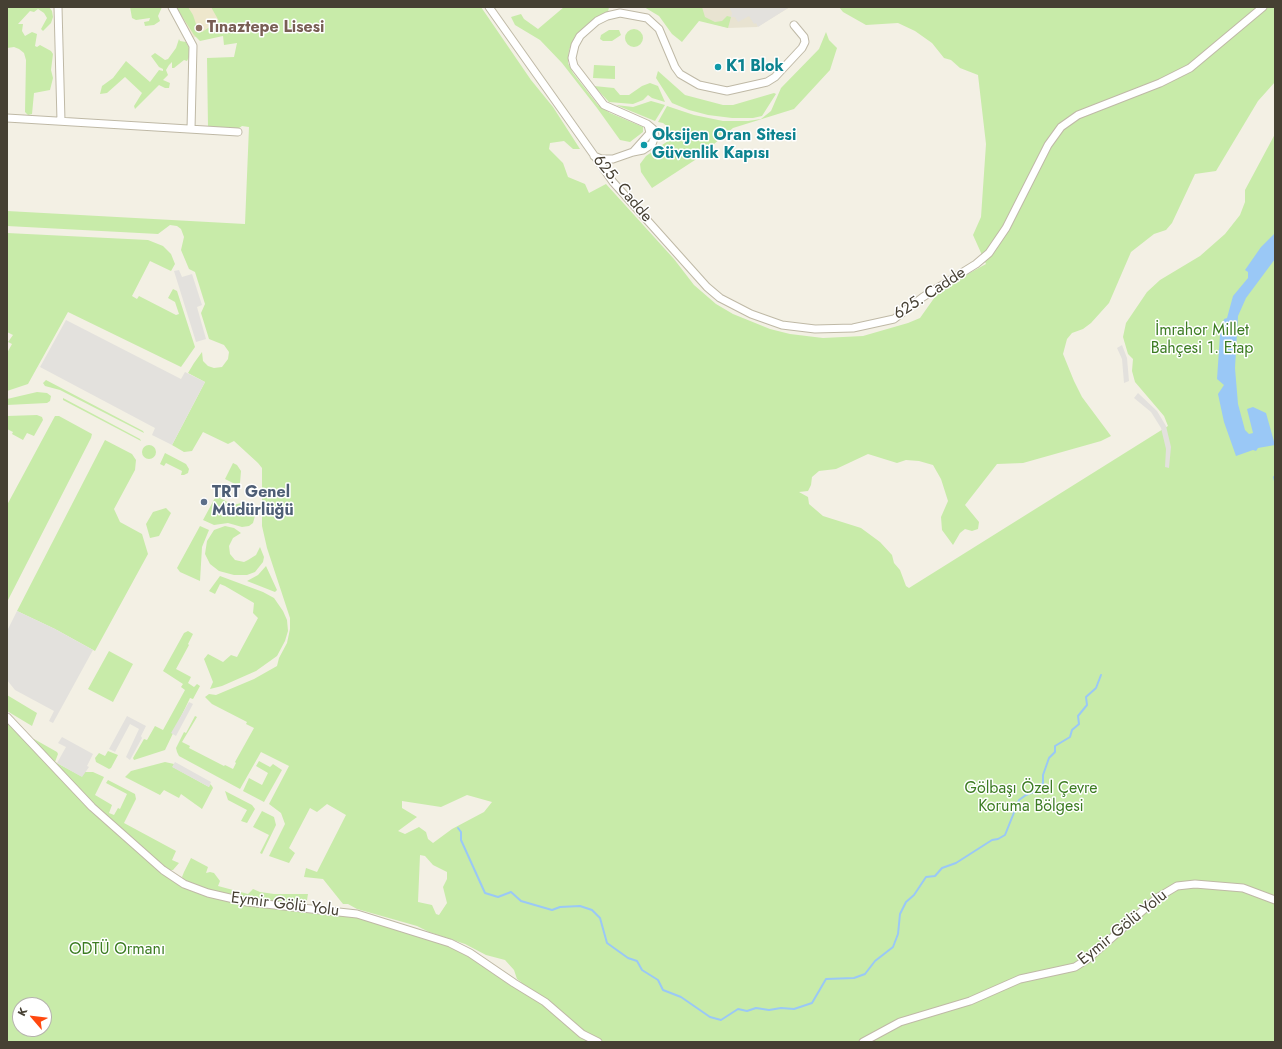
<!DOCTYPE html>
<html>
<head>
<meta charset="utf-8">
<style>
	body { margin:0 }
	#map { position:relative; width:1282px; height:1049px; overflow:hidden; background:#f3f0e4; font-family:Jost,sans-serif }
	canvas { display:block }
	.frame { position:absolute; inset:0; border:8px solid #464033; pointer-events:none }
	.north { position:absolute; left:12px; top:997px; width:40px; height:40px; box-sizing:border-box; background:#fff; border:1px solid #b5b3ad; border-radius:50%; rotate:298deg; font-size:11px; font-weight:700; line-height:16px; text-align:center; color:#464033 }
	.north::after { content:''; display:block; margin:auto; width:14px; height:18px; background:#ff480f; clip-path:polygon(50% 0,100% 100%,50% 72%,0 100%) }
</style>
</head>
<body>
<div id="map">
<canvas width="1282" height="1049"></canvas>
<div class="frame"></div>
<div class="north">K</div>
</div>
<script>
const context = document.querySelector('canvas').getContext('2d');
context.lineJoin = 'round';
function paint(path, color) { context.fillStyle = color; context.fill(path, 'evenodd'); }
const shape = rows => new Path2D(rows.map(r => 'M' + r).join(''));
function strokePath(path, color, width, dash) { context.strokeStyle = color; context.lineWidth = width; context.lineCap = dash ? 'butt' : 'round'; context.setLineDash(dash || []); context.stroke(path); }
function label(font, color, halo, rows, align = 'center') {
  context.font = font + ' Jost,sans-serif'; context.lineWidth = 3; context.setLineDash([]); context.textBaseline = 'middle'; context.strokeStyle = halo; context.fillStyle = color; for (const [text, x, y, turn = 0] of rows) {
    context.save(); context.translate(x, y); context.rotate((+turn || 0) * Math.PI / 180); context.textAlign = isNaN(turn) ? turn : align; if (halo) context.strokeText(text, 0, 0); context.fillText(text, 0, 0); context.restore();
  }
}
const residential = shape([
	[699,7,790,7,757,27,728,28,699,20]
]);
const education = shape([
	[172,7,227,7,227,22,191,39]
]);
const green = shape([
	[7,7,49,7,52,11,53,17,51,23,43,31,41,29,47,18,44,13,38,9,34,12,30,11,18,24,23,24,22,31,25,36,32,32,37,34,35,46,37,47,40,45,51,51,53,54,51,70,53,78,50,90,34,93,32,114,28,115,25,112,26,60,24,53,19,49,14,47,7,48],
	[130,7,162,7,158,16,160,21,154,25,145,26,144,22,149,21,150,18,136,20,132,18],
	[176,7,188,7,193,15,196,24,202,32,219,21,211,7,481,7,531,80,553,107,580,149,573,149,564,141,550,143,549,149,563,163,568,177,585,184,589,193,606,184,674,259,694,285,716,304,733,314,770,329,790,334,823,338,863,336,908,323,920,318,937,294,957,280,986,264,973,235,981,217,986,144,978,75,960,68,951,60,944,58,932,43,915,31,898,23,866,25,843,12,839,7,1275,7,1275,82,1258,101,1216,171,1195,174,1172,223,1166,230,1154,234,1131,252,1109,303,1091,323,1083,329,1072,333,1067,339,1063,354,1074,381,1082,397,1111,436,1101,441,1023,463,997,464,965,505,979,522,978,529,972,531,965,529,960,533,953,545,942,530,941,517,948,501,941,479,933,465,919,461,906,460,897,463,868,454,836,469,819,471,812,477,811,485,808,491,799,492,808,497,809,504,823,516,861,528,880,542,892,555,894,563,900,570,906,586,909,588,1168,426,1164,416,1135,382,1132,371,1133,359,1128,354,1123,337,1126,323,1147,292,1160,280,1200,256,1225,234,1240,215,1245,202,1245,190,1275,134,1275,1042,7,1042,7,716,50,764,163,870,208,893,344,912,450,943,519,986,521,982,517,979,514,970,505,960,486,955,465,944,429,932,417,926,357,909,348,904,343,904,323,879,304,877,306,868,317,872,346,815,327,804,317,812,310,808,289,848,295,853,289,863,269,856,285,824,281,813,269,804,289,766,261,752,240,789,179,756,177,752,176,748,184,732,186,733,195,716,197,717,182,742,190,746,189,748,224,766,225,765,233,769,236,763,235,762,254,728,246,724,247,722,212,704,205,697,209,694,216,695,254,679,277,666,279,658,287,643,290,629,290,618,267,548,262,526,262,468,258,463,234,441,228,444,203,432,192,451,184,452,172,445,205,382,188,373,194,363,202,352,203,361,208,366,214,368,222,367,228,359,229,352,224,345,209,339,201,313,205,304,195,272,189,269,181,250,184,237,181,229,177,226,170,225,158,234,7,226,7,211,245,224,249,127,242,126,238,129,208,127,207,58,234,57,237,43,224,45,223,36,200,41,194,35],
	[467,795,492,802,484,812,452,829,433,843,428,839,426,832,419,827,405,834,398,831,417,817,402,808,402,801,441,807],
	[420,855,425,856,433,865,447,872,447,879,443,887,447,903,439,915,436,914,432,905,418,902],
	[20,1005,44,1005,44,1029,20,1029],
	[564,7,609,7,608,12,593,20,575,36,569,50,568,63,573,73,598,105,610,113,643,127,643,132,630,142,620,140,597,108,562,63,540,40,515,25,511,17,521,14,524,19,538,29],
	[644,7,702,7,705,17,715,22,722,21,727,16,731,17,728,28,699,21,682,42,672,34,659,16],
	'625 38a9 9 0 1 1 18 0a9 9 0 1 1-18 0Z',
	[609,30,619,30,621,35,612,41,603,41,600,39,601,35],
	[826,32,829,40,837,48,830,70,794,109,733,128,695,160,652,188,641,172,640,164,646,156,668,141,670,133,668,127,663,123,658,122,667,106,694,115,723,121,748,121,761,119,771,111,781,88,819,49],
	[179,39,180,41,186,42,189,48,190,55,187,61,184,60,174,68,172,68,172,62,169,65,166,70,168,75,163,80,170,83,169,88,165,88,159,85,135,109,134,106,142,93,125,77,107,93,100,94,102,86,113,78,126,61,150,82,159,70,163,71,163,69,159,67,151,56,155,53,165,60,168,59,176,48],
	[594,65,615,66,615,79,593,78],
	[658,71,685,95,723,105,733,105,774,93,776,94,762,116,753,118,732,118,708,115,689,110,672,103,656,78],
	[650,83,658,86,665,102,652,98,648,95,643,100,633,104,609,102,594,86,614,88,620,95,629,95,642,86],
	[651,101,665,105,655,121,616,105,633,107],
	[7,233,148,240,163,246,171,254,175,264,171,271,150,261,132,296,137,299,139,296,176,315,179,314,175,302,168,298,173,289,177,291,195,347,181,367,68,312,28,384,7,391,7,353,12,344,8,342,13,335,7,332],
	[46,380,143,431,144,433,60,390,45,386,43,383],
	[37,392,47,393,51,396,50,401,47,403,7,405,7,399],
	[63,398,140,439,141,441,63,400],
	[37,415,42,417,43,420,34,436,27,433,23,440,12,434,13,432,7,429,7,416],
	[55,416,59,416,92,434,91,438,7,602,7,505],
	[105,440,132,454,136,460,135,470,114,509,120,522,142,534,148,554,95,651,55,629,17,611],
	'142 452a7 7 0 1 1 14 0a7 7 0 1 1-14 0Z',
	[165,453,186,464,189,469,188,473,184,475,181,475,182,471,166,463,164,466,160,464],
	[233,463,237,465,241,471,240,483,235,484,225,479],
	[216,496,233,505,245,502,248,511,251,512,253,509,256,512,253,523,249,526,242,527,228,523,214,525,203,520],
	[166,508,171,513,159,536,150,538,146,524,153,512],
	[200,526,209,530,202,547,200,581,180,572,177,568],
	[225,526,234,528,241,533,233,538,229,546,230,554,235,560,244,562,248,560,256,555,260,547,264,557,263,562,255,572,247,575,234,575,219,571,210,564,205,554,207,541,214,530],
	[266,566,277,590,275,592,247,581,258,575],
	[220,576,263,592,274,598,283,611,287,620,288,631,285,641,277,656,256,671,222,686,210,689,213,682,204,659,208,654,223,662,231,655,237,657,258,618,253,613,254,603,225,586,220,584,215,594,209,591],
	[188,631,193,634,188,644,189,645,176,669,191,677,188,683,194,687,197,684,200,686,193,699,190,698,165,750,134,760,133,758,144,739,147,740,155,726,163,730,185,690,181,687,183,684,163,671,184,633],
	[109,651,133,664,113,702,88,689],
	[7,695,37,713,32,726,7,711],
	[34,739,57,752,58,754,55,762,57,763,81,776,84,772,93,772,104,777,95,795,112,805,109,813,114,815,118,808,120,809,127,794,106,783,108,780,135,794,136,799,124,823,176,851,172,860,179,863,173,870,167,870,91,803,33,741],
	[108,751,118,755,111,768,109,769,96,762,95,758,99,753,105,756],
	[259,761,270,767,273,764,282,770,264,802,243,791,249,778,262,785,268,773,256,766],
	[165,762,174,764,173,767,209,787,210,784,212,786,213,788,202,809,181,794,179,798,164,790,160,795,125,777,131,771],
	[225,791,252,805,255,809,247,823,241,821,247,810,228,800],
	[262,811,274,817,276,825,262,854,260,853,269,835,253,827],
	[191,858,208,867,206,873,210,872,214,873,220,881,218,886,248,894,253,889,260,892,274,894,308,894,306,906,250,900,211,891,185,882,182,877,184,872]
]);
const parking = shape([
	[729,7,787,7,788,8,758,27,756,23,754,24,749,16,738,22,735,17,731,17,732,13],
	[179,270,182,277,192,274,202,305,197,307,206,339,196,342,174,271],
	[66,320,181,379,185,372,205,382,172,445,152,435,155,428,40,367],
	[1122,345,1127,358,1129,381,1124,383,1122,359,1117,348],
	[1138,393,1157,411,1166,426,1171,447,1169,468,1165,467,1166,449,1161,428,1151,412,1134,398],
	[17,611,55,629,93,650,53,723,49,721,54,711,15,690,7,680,7,631],
	[189,702,193,704,176,736,171,733],
	[127,716,146,726,141,736,142,738,130,760,126,757,139,729,130,724,115,752,109,749],
	[62,737,93,754,87,766,89,767,82,777,57,763,66,747,58,743],
	[175,762,211,782,209,787,172,767]
]);
const water = shape([
	[1275,233,1275,259,1246,298,1238,316,1235,368,1238,404,1245,430,1249,434,1253,433,1247,409,1253,407,1266,413,1275,445,1258,448,1256,451,1253,450,1236,456,1224,422,1218,394,1224,385,1217,379,1220,335,1224,319,1227,318,1233,296,1248,278,1248,272,1245,270,1261,247]
]);
const stream = shape([
	[1274,477,1275,481],
	[458,828,461,832,461,840,485,893,498,897,511,892,521,901,552,910,560,907,580,906,592,910,600,918,607,943,628,958,637,961,642,970,658,980,663,990,681,997,710,1017,721,1020,738,1009,747,1011,756,1008,769,1010,781,1008,794,1009,812,1003,826,979,854,978,865,974,875,961,893,947,898,934,900,914,906,902,914,895,926,877,935,876,942,868,956,863,992,840,998,839,1005,835,1019,800,1026,795,1036,791,1043,783,1043,775,1049,758,1055,752,1055,746,1070,737,1072,730,1079,724,1078,716,1087,705,1086,697,1096,688,1101,675]
]);
const minor = shape([
	[58,7,61,121],
	[172,7,193,46,191,129],
	[489,7,613,182,707,287,720,298,751,314,782,325,815,329,853,328,894,319,923,297,976,264,989,253,1006,228,1048,145,1061,127,1078,115,1160,83,1190,68,1263,7],
	[7,118,238,132],
	[633,152,650,133,648,125],
	[594,156,601,159,613,159,633,152,643,150,652,144,655,136,653,129,647,124,604,105,574,66,572,58,575,45,580,36,597,21,607,16,620,13,647,18,659,29,675,67,680,74,699,85,727,91,767,82,775,77,802,48,805,42,804,37,794,25],
	[7,717,92,807,163,870,184,884,208,893,247,902,357,914,450,943,470,953,514,983,545,1002,582,1034,598,1042],
	[863,1042,900,1022,970,1001,1020,979,1075,967,1089,958,1157,898,1177,886,1195,884,1243,888,1275,900]
]);
const markers = [
	[199,28,4,"#8d6e63"],
	[718,67,4,"#0f9aa8"],
	[644,145,4,"#0f9aa8"],
	[204,502,4,"#5c6f8a"]
];
const educationNames = [
	["Tınaztepe Lisesi",207,28]
];
const cultureNames = [
	["K1 Blok",726,67],
	["Oksijen Oran Sitesi",652,136],
	["Güvenlik Kapısı",652,154]
];
const streetNames = [
	["625. Cadde",622,189,50],
	["625. Cadde",930,294,-33],
	["Eymir Gölü Yolu",285,905,7],
	["Eymir Gölü Yolu",1123,928,-39]
];
const parkNames = [
	["İmrahor Millet",1202,331],
	["Bahçesi 1. Etap",1202,349],
	["Gölbaşı Özel Çevre",1031,789],
	["Koruma Bölgesi",1031,807],
	["ODTÜ Ormanı",117,950]
];
const serviceNames = [
	["TRT Genel",212,493],
	["Müdürlüğü",212,511]
];
paint(residential, '#e8e3d1');
paint(education, '#eee7cc');
paint(green, '#c8eba9');
paint(parking, '#e3e1dd');
paint(water, '#9ac8f6');
strokePath(stream, '#9ac8f6', 2);
strokePath(minor, '#bfb9a6', 9);
strokePath(minor, '#fff', 7);
for (const [x, y, r, color] of markers) { const dot = new Path2D(); dot.arc(x, y, r, 0, 2 * Math.PI); context.fillStyle = color; context.fill(dot); strokePath(dot, '#fff', 1.5); }
label('bold 16px', '#785e54', '#fff', educationNames, 'left');
label('bold 16px', '#0d838f', '#fff', cultureNames, 'left');
label('16px', '#464033', '#fff', streetNames);
label('16px', '#3c7c22', '#fff', parkNames);
label('bold 16px', '#4e5e75', '#fff', serviceNames, 'left');
</script>
</body>
</html>
